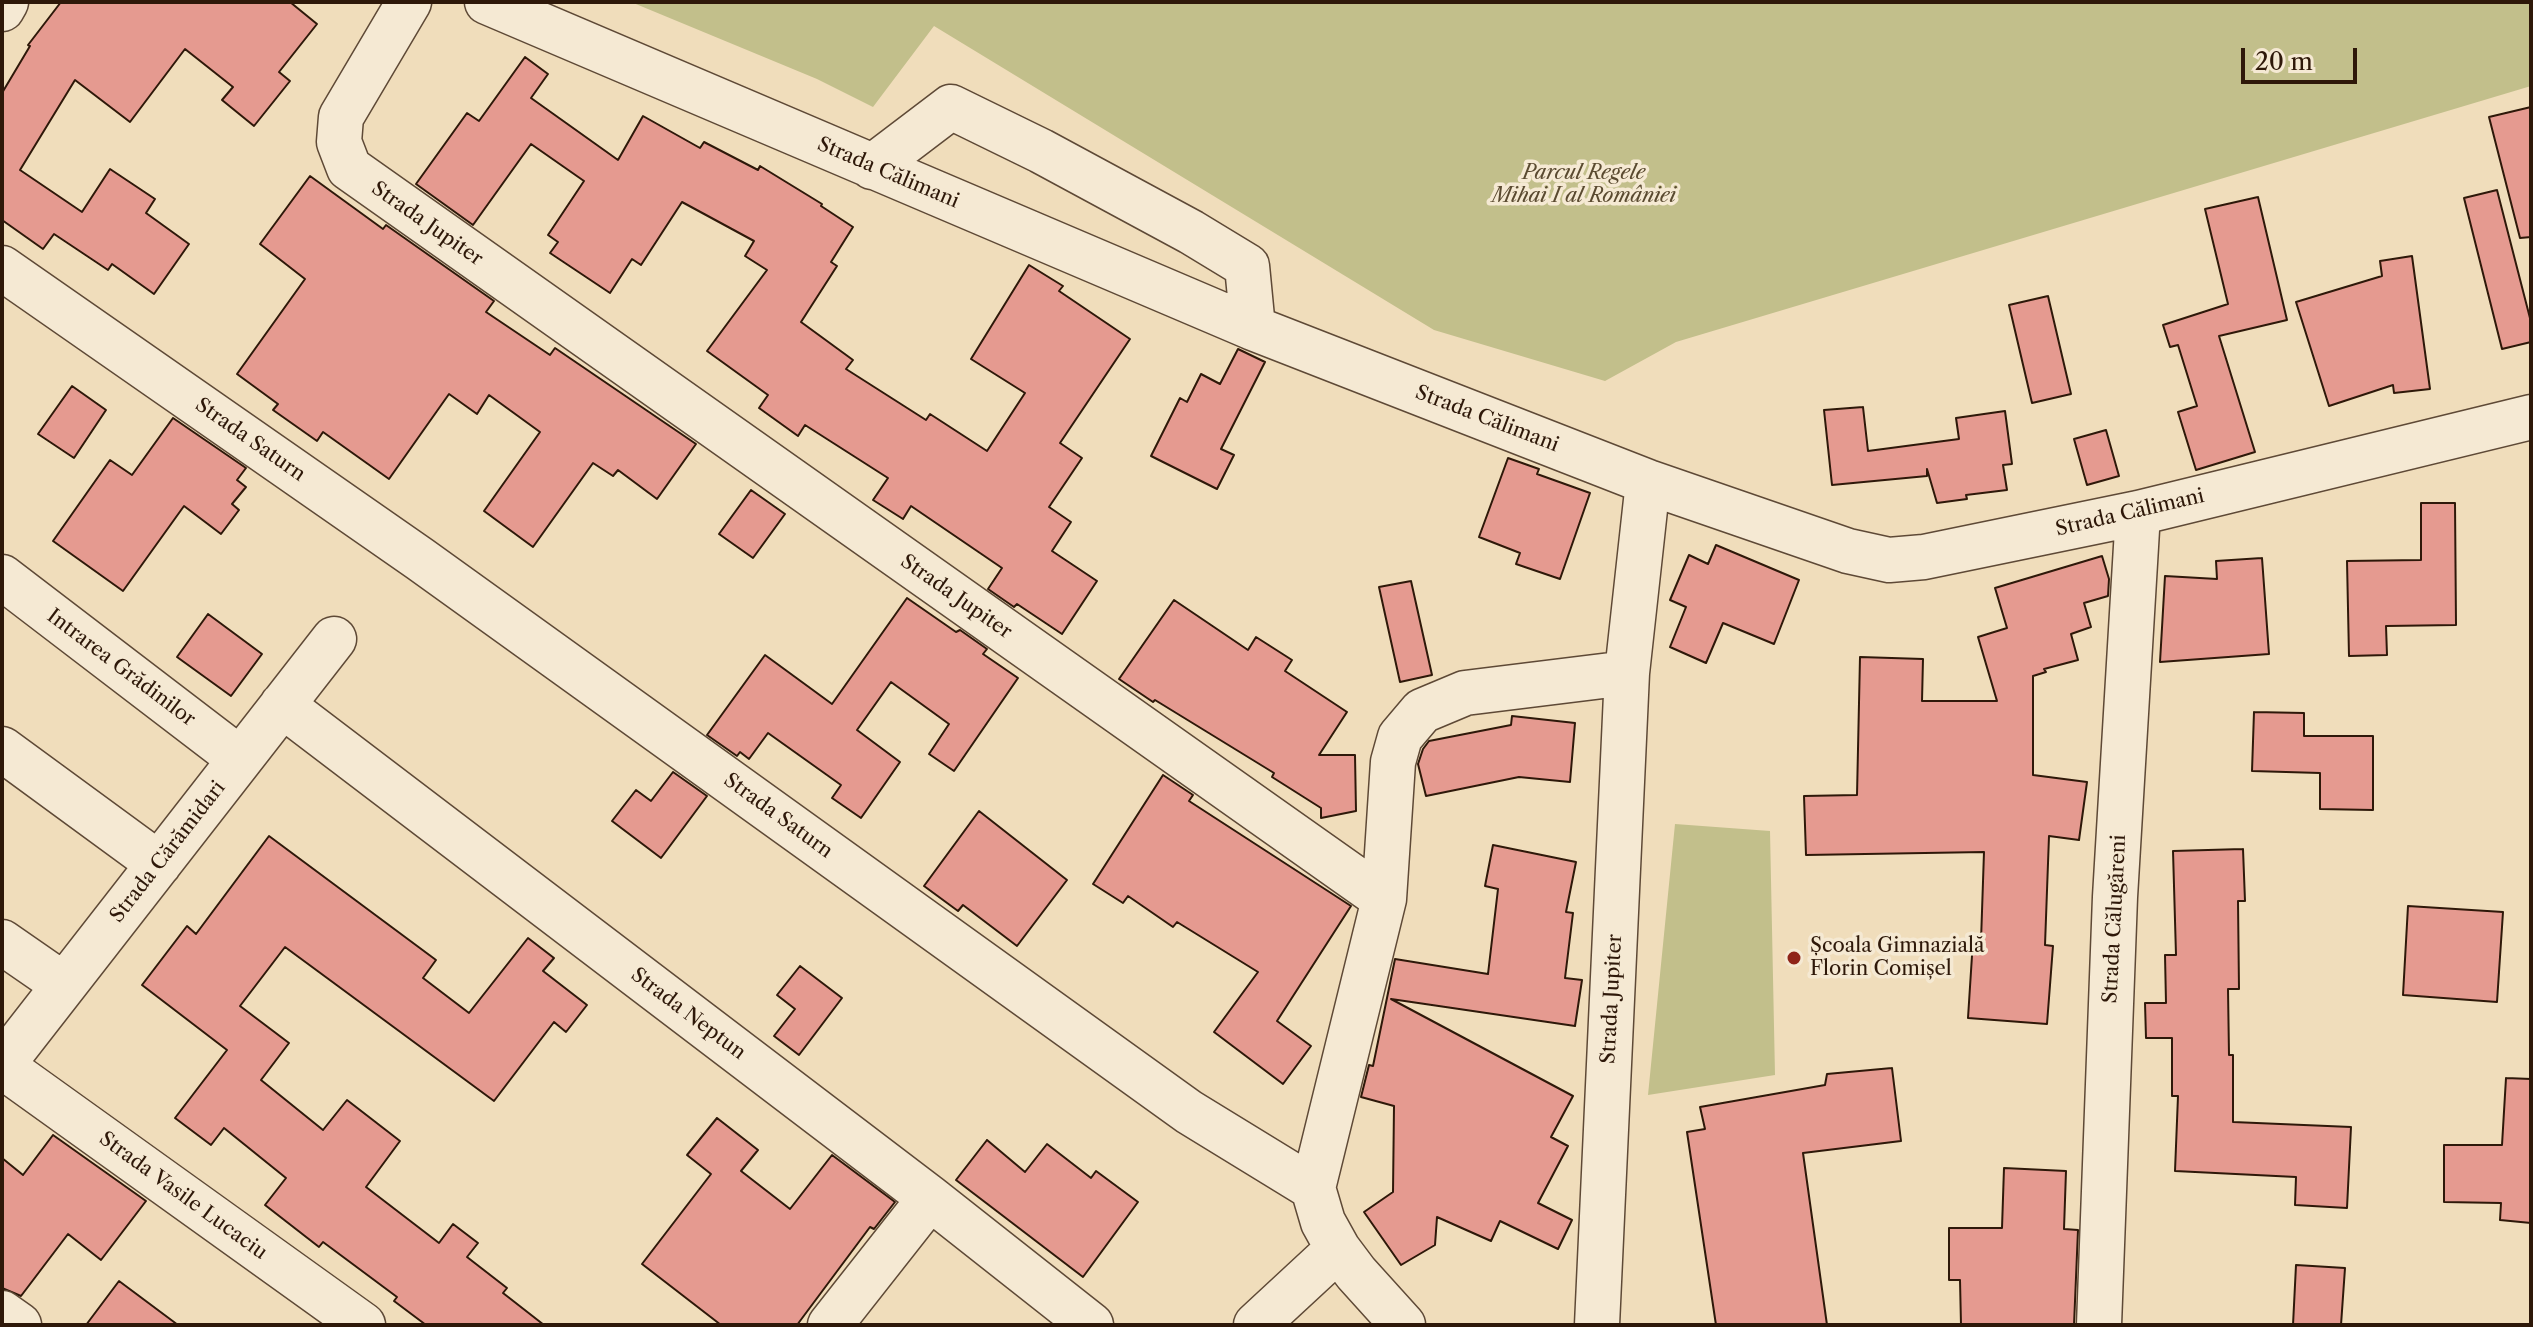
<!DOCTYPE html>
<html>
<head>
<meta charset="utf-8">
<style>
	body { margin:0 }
	#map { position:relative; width:2533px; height:1327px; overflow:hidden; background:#f0ddbb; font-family:"Libre Caslon Text",serif }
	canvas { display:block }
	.frame { position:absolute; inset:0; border:4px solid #2e1809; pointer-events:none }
	.scale { position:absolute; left:2241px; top:48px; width:116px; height:36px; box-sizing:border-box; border:4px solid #2e1809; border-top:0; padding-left:10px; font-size:24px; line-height:28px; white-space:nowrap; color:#2e1809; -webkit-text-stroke:6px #f5e9d3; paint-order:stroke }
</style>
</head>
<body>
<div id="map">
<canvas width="2533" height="1327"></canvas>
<div class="frame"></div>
<div class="scale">20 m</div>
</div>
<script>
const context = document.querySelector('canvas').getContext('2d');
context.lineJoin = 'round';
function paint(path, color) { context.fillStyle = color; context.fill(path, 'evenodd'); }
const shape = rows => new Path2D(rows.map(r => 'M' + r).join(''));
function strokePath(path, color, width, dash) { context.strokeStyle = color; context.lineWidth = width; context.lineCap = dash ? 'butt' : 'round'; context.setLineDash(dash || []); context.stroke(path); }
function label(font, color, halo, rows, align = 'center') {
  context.font = font + ' "Libre Caslon Text",serif'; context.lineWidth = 7; context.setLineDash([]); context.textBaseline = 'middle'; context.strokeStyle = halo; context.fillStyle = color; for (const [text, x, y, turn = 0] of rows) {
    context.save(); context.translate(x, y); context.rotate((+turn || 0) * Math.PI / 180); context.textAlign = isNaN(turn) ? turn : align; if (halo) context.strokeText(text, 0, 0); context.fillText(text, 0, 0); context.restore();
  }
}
const green = shape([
	[631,2,2531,2,2531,86,1676,342,1605,381,1434,330,934,26,873,107,817,79],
	[1675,824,1770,831,1775,1075,1648,1095]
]);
const building = shape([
	[61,2,290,2,317,24,279,72,290,81,254,126,222,100,233,87,185,49,130,122,75,80,20,170,82,212,110,169,155,199,146,213,189,244,154,294,112,264,108,270,54,234,43,249,2,220,2,93,30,46,28,45,61,2],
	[525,57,548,74,531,98,618,160,643,116,700,148,704,142,758,170,760,166,822,204,821,206,853,227,831,262,837,266,801,322,853,360,846,369,926,420,930,414,987,451,1025,393,971,359,1029,265,1063,286,1059,291,1130,339,1060,443,1082,458,1049,507,1071,522,1052,551,1097,581,1062,634,1017,604,1014,607,988,589,1002,568,911,506,903,519,873,500,888,478,805,425,798,436,759,408,768,395,707,351,767,270,745,256,754,241,682,202,641,265,632,259,610,293,550,253,558,242,548,235,584,181,531,144,473,225,416,184,467,113,479,121,525,57],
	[2531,107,2531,237,2520,238,2489,117,2531,107],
	[310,176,383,229,386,225,494,301,486,312,550,355,555,348,696,444,657,499,618,470,613,476,593,463,533,547,484,511,540,432,489,395,477,414,449,394,389,479,323,432,317,441,273,410,278,404,237,374,305,279,260,244,310,176],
	[2497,190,2531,322,2531,342,2502,349,2464,198,2497,190],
	[2258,197,2287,320,2219,336,2255,452,2196,470,2178,412,2197,406,2178,345,2170,347,2163,325,2228,304,2205,209,2258,197],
	[2412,256,2430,389,2394,393,2393,385,2329,406,2296,302,2382,276,2380,261,2412,256],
	[2048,296,2071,394,2032,403,2009,305,2048,296],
	[1238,349,1265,362,1221,449,1234,455,1217,489,1151,456,1180,398,1187,402,1201,374,1220,384,1238,349],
	[72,386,106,410,74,458,38,434,72,386],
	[1863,407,1868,451,1959,439,1956,418,2005,411,2012,464,2003,465,2007,490,1966,495,1967,499,1937,503,1927,469,1927,476,1832,485,1824,410,1863,407],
	[173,418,246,468,237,480,246,487,232,504,239,510,221,534,184,506,123,591,53,541,110,460,132,475,173,418],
	[2106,430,2119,476,2087,485,2074,439,2106,430],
	[1508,458,1539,469,1537,474,1590,493,1560,579,1516,564,1520,553,1479,537,1508,458],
	[751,490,785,514,753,558,719,534,751,490],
	[2421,503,2455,503,2456,625,2386,626,2387,655,2349,656,2347,561,2421,560,2421,503],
	[1716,545,1799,580,1774,644,1723,623,1706,663,1670,647,1686,607,1670,600,1689,555,1708,564,1716,545],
	[2102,556,2109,579,2108,596,2084,603,2091,627,2071,634,2078,660,2044,669,2046,672,2033,676,2033,775,2087,782,2079,840,2049,836,2045,945,2053,946,2047,1024,1968,1018,1973,940,1981,941,1984,852,1806,855,1804,796,1857,795,1860,657,1923,659,1922,701,1997,701,1978,637,2007,628,1995,588,2102,556],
	[2262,558,2269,654,2160,662,2165,576,2217,579,2216,561,2262,558],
	[1411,581,1432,675,1400,682,1379,587,1411,581],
	[907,598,956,632,960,630,987,649,983,654,1018,678,954,771,929,754,949,724,891,682,857,730,900,762,861,818,832,798,841,785,768,733,749,759,740,752,737,756,707,735,765,655,832,704,907,598],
	[1174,600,1248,650,1256,637,1292,660,1285,671,1347,712,1319,755,1355,755,1356,811,1321,818,1321,808,1272,777,1274,773,1155,700,1153,702,1119,679,1174,600],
	[208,614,262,654,231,696,177,657,208,614],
	[2254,712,2304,713,2304,736,2373,736,2373,810,2320,809,2320,773,2252,771,2254,712],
	[1512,716,1575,723,1570,782,1519,777,1426,796,1418,764,1423,749,1429,741,1511,725,1512,716],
	[673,772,707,796,661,858,612,821,636,790,651,801,673,772],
	[1163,775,1193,795,1189,801,1351,906,1277,1021,1311,1046,1283,1084,1214,1032,1258,972,1177,922,1173,927,1128,896,1123,903,1093,884,1163,775],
	[979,811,1067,880,1017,946,963,905,958,911,924,886,979,811],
	[269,836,436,960,423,978,469,1013,528,938,554,958,543,971,587,1005,566,1032,554,1022,494,1101,285,947,240,1006,289,1043,261,1080,323,1130,347,1100,400,1141,366,1187,439,1243,453,1224,478,1243,467,1257,507,1288,503,1293,544,1325,426,1325,394,1301,397,1297,323,1242,319,1247,265,1205,286,1178,224,1128,211,1145,175,1118,227,1050,142,985,187,926,196,934,269,836],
	[1493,845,1576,862,1566,912,1573,913,1565,978,1582,980,1575,1026,1391,999,1573,1096,1551,1137,1568,1146,1538,1203,1572,1220,1558,1249,1500,1221,1491,1241,1437,1217,1435,1245,1401,1265,1364,1212,1393,1192,1394,1106,1361,1097,1369,1065,1373,1066,1395,959,1488,974,1498,889,1485,886,1493,845],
	[2243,849,2245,901,2238,901,2239,989,2228,989,2229,1055,2233,1055,2233,1122,2351,1127,2347,1208,2295,1205,2296,1177,2175,1171,2178,1096,2172,1096,2172,1038,2146,1038,2145,1003,2166,1003,2165,955,2176,955,2173,851,2243,849],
	[2408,906,2503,912,2497,1002,2403,995,2408,906],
	[800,966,842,998,799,1055,774,1036,795,1009,777,995,800,966],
	[1892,1068,1901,1141,1803,1153,1827,1325,1716,1325,1687,1132,1705,1129,1700,1107,1825,1085,1827,1074,1892,1068],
	[2506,1078,2531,1079,2531,1223,2500,1220,2501,1203,2444,1202,2444,1145,2502,1145,2506,1078],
	[717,1118,758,1150,741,1171,790,1209,832,1155,895,1202,874,1229,870,1227,797,1325,721,1325,642,1264,711,1174,687,1155,717,1118],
	[53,1135,146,1201,101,1260,68,1234,21,1296,2,1288,2,1158,23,1175,53,1135],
	[987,1140,1025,1172,1047,1144,1091,1178,1096,1171,1138,1202,1083,1277,956,1180,987,1140],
	[2004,1168,2066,1171,2064,1229,2078,1230,2074,1325,1961,1325,1960,1280,1949,1280,1949,1228,2002,1228,2004,1168],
	[2296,1265,2345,1268,2341,1325,2293,1325,2296,1265],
	[119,1281,178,1325,86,1325,119,1281]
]);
const minor = shape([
	[409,2,341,117,339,142,349,168,1384,899],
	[487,2,1253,328,1648,482,1848,551,1889,560,1924,557,2138,513,2531,417],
	[2,9,6,2],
	[872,167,951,107,1041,151,1191,232,1247,266,1253,328],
	[2,268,420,559,1189,1112,1313,1188],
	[2,577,240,759],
	[282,705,930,1198,1091,1325],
	[2,749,159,864],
	[2,942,64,985],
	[2,1065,334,639],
	[2,1066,363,1325],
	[1313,1188,1384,899,1393,762,1400,737,1422,711,1465,693,1627,673],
	[1313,1188,1323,1222,1338,1249,1356,1273,1403,1325],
	[2,1313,19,1325],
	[830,1325,930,1198],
	[1256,1325,1338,1249],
	[1597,1325,1627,673,1648,482],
	[2099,1325,2115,897,2138,513]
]);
const markers = [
	[1794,958,8,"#8f2418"]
];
const streetNames = [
	["Strada Călimani",888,173,23],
	["Strada Jupiter",427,224,35],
	["Strada Călimani",1487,419,21],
	["Strada Saturn",250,440,35],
	["Strada Călimani",2130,513,-13],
	["Strada Jupiter",956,597,35],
	["Intrarea Grădinilor",121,668,37],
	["Strada Saturn",778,816,36],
	["Strada Cărămidari",168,852,-52],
	["Strada Călugăreni",2115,919,-87],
	["Strada Jupiter",1612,999,-87],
	["Strada Neptun",688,1014,37],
	["Strada Vasile Lucaciu",183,1196,36]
];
const parkNames = [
	["Parcul Regele",1584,173],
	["Mihai I al României",1584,196]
];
const poiNames = [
	["Școala Gimnazială",1810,946],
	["Florin Comișel",1810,969]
];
paint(green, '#c2bf8b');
paint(building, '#e59a90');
strokePath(building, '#2e1809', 2);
strokePath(minor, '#5e4936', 47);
strokePath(minor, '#f5e9d3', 44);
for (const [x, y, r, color] of markers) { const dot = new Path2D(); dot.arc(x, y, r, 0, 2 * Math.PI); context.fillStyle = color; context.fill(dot); strokePath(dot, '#f5e9d3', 3); }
label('20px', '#2e1809', '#f5e9d3', streetNames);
label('italic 20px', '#5a4a30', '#f5e9d3', parkNames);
label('20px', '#2e1809', '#f5e9d3', poiNames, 'left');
</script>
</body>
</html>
